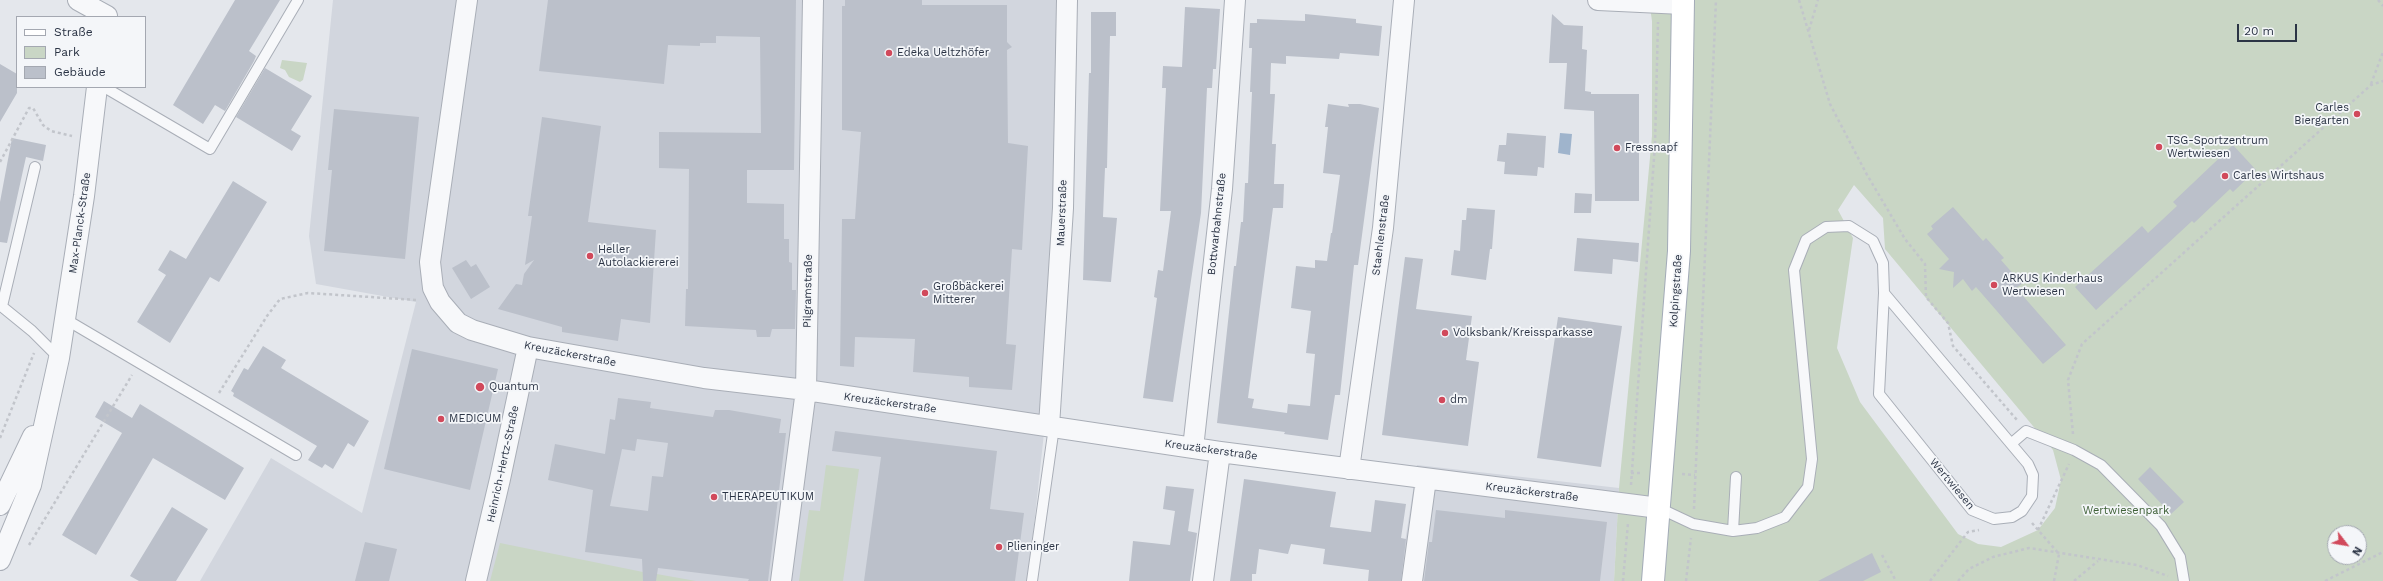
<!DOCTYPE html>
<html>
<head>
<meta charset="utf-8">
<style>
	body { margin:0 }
	#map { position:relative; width:2383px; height:581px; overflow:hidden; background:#e4e7ec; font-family:"Work Sans",sans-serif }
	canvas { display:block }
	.legend { position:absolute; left:16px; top:16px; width:130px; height:72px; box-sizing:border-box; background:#f4f6f9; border:1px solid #a4a8b1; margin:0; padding:5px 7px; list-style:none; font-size:12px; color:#2b3445 }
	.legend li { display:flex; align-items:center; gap:8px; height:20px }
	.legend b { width:20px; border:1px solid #a4a8b1 }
	.north { position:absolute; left:2327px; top:525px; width:40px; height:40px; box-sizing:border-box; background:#f4f6f9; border:1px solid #a4a8b1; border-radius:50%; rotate:121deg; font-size:11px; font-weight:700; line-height:16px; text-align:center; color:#2b3445 }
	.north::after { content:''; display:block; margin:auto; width:14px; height:18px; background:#d1495b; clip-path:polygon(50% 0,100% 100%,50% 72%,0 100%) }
	.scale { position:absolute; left:2237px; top:24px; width:60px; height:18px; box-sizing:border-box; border:2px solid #2b3445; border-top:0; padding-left:5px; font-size:12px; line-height:14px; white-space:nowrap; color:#2b3445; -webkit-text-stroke:3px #f4f6f9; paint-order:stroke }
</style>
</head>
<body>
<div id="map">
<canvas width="2383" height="581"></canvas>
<ul class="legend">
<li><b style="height:5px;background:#fff"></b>Straße</li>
<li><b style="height:11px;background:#c9d6c5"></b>Park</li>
<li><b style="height:11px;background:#bbc0ca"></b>Gebäude</li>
</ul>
<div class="north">N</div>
<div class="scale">20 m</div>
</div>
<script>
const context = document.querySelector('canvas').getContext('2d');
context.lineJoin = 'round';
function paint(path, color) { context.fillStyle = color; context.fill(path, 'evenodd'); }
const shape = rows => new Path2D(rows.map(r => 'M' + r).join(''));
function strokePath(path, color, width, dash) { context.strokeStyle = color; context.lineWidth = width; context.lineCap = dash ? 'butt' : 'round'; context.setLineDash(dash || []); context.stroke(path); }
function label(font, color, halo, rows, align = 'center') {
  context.font = font + ' "Work Sans",sans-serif'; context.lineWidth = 3.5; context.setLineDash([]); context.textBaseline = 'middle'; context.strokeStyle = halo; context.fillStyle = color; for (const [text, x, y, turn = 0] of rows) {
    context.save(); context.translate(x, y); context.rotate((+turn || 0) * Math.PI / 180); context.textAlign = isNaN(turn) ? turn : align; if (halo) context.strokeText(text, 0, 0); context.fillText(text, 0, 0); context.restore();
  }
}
const built = shape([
	[333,0,1059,0,1048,396,1028,581,200,581,271,458,362,513,416,302,316,284,309,236],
	[1417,465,1619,488,1614,581,1399,581]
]);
const green = shape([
	[1649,0,2383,0,2383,581,1614,581,1619,488,1652,136,1652,21],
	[1854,185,1883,218,1885,249,2053,450,2061,480,2055,508,2038,530,2001,547,1978,544,1958,534,1860,402,1837,348,1853,238,1838,210],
	[2335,533,2359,533,2359,557,2335,557],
	[282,60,307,63,303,80,300,82,289,77,285,70,280,68],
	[826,465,859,469,843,581,799,581,809,510,820,511],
	[500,543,643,572,643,581,490,581],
	[651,573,696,581,650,581]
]);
const water = shape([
	[1560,133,1572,134,1570,155,1558,153]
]);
const building = shape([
	[235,0,280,0,249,51,256,56,254,61,225,111,215,105,203,124,173,105],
	[548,0,796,0,794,170,747,170,747,203,784,204,784,239,789,239,789,262,792,263,792,290,796,290,795,329,772,329,770,337,757,337,756,330,685,326,686,289,688,289,689,169,659,168,659,132,761,133,760,37,716,36,716,43,700,43,700,46,668,45,664,84,539,71],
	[845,0,922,0,922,5,1007,5,1007,42,1012,47,1007,50,1008,143,1028,146,1022,250,1012,249,1006,344,1016,345,1012,390,969,387,969,377,913,372,915,339,855,337,854,367,840,366,842,219,855,219,861,132,842,130,842,6,845,6],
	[1185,7,1220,9,1216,69,1213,69,1212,88,1207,88,1201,213,1173,402,1143,398,1157,298,1154,297,1158,270,1163,271,1171,211,1160,211,1166,88,1162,88,1163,66,1182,67],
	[1091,12,1116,12,1116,36,1110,36,1107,168,1105,168,1103,217,1117,218,1111,282,1083,280,1089,73,1091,73],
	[1305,14,1356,19,1356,23,1382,26,1379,56,1340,53,1339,59,1286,56,1286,64,1271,63,1270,94,1275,94,1272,144,1276,144,1274,184,1284,184,1283,208,1273,208,1248,398,1254,399,1252,408,1287,413,1288,404,1310,406,1315,354,1306,353,1311,311,1291,308,1296,266,1315,268,1315,260,1327,261,1331,233,1332,233,1340,175,1323,173,1328,127,1325,127,1328,104,1349,107,1348,104,1360,104,1379,108,1358,265,1354,265,1340,395,1335,395,1328,440,1284,434,1285,432,1217,423,1234,266,1236,266,1241,222,1243,222,1245,183,1248,183,1252,92,1250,92,1252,48,1249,48,1250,23,1257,23,1257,19,1305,21],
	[1552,14,1564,25,1583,26,1582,49,1587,50,1585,91,1591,92,1591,94,1639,94,1639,201,1595,201,1594,111,1564,109,1567,63,1549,63],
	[0,64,17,74,17,93,0,122],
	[265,68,312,96,291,130,301,136,292,151,236,117],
	[334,109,419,117,405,259,324,251,332,170,328,170],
	[542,117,601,126,588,222,656,230,650,323,621,319,618,341,562,332,562,327,498,309,516,284,522,285,524,274,534,260,525,265,532,216,528,216],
	[1507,133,1546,136,1544,168,1538,167,1537,176,1504,174,1505,162,1497,161,1499,145,1506,145],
	[12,138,46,145,43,161,26,157,7,243,0,242,0,202],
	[2233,145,2256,170,2233,192,2230,189,2194,223,2192,221,2096,310,2075,287,2142,226,2148,233,2177,206,2173,202],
	[233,181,267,202,219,282,210,277,170,343,137,322,166,275,158,270,170,250,186,259],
	[1575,193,1592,194,1591,213,1574,213],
	[1953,207,1983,241,1986,238,2004,258,2001,260,2022,284,2016,288,2066,345,2043,364,1976,287,1972,291,1963,279,1953,288,1954,272,1939,269,1949,259,1927,234,1933,229,1931,226],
	[1467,208,1495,210,1492,249,1490,249,1486,280,1451,275,1454,250,1460,251,1462,220,1466,220],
	[1577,238,1639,243,1638,262,1613,259,1612,274,1574,271],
	[1405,257,1423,259,1416,309,1472,316,1466,360,1479,362,1468,446,1382,435],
	[466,260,471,267,476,264,490,287,471,299,452,268],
	[1558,317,1622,326,1601,467,1537,458],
	[263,346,286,360,281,368,369,421,354,447,348,443,333,469,325,464,322,468,308,460,317,446,233,396,234,393,231,391,244,368,248,370],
	[412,349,498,369,470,490,384,469],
	[618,398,651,402,650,408,713,417,715,410,729,410,781,419,779,433,786,433,768,581,748,581,749,579,658,568,656,581,643,581,642,559,585,552,593,490,548,480,555,444,605,454,610,419,615,420],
	[637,439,668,443,663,477,652,476,648,511,610,506,622,449,635,451],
	[104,401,132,418,140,404,244,468,225,500,153,458,96,555,62,535,122,433,95,417],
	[835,431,997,451,990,509,1024,513,1015,581,864,581,881,457,832,451],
	[2150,467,2184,502,2171,514,2138,479],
	[1244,479,1336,492,1330,527,1371,532,1375,500,1406,504,1401,538,1406,539,1401,581,1368,581,1369,570,1323,564,1325,549,1291,544,1288,554,1259,549,1256,574,1252,574,1252,581,1230,581],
	[1166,486,1194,489,1188,531,1197,533,1190,581,1129,581,1133,541,1170,545,1175,511,1163,509],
	[172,507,208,529,176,581,139,581,130,576],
	[1436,510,1505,518,1505,510,1607,522,1600,581,1424,581,1429,542,1432,542],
	[365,542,397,549,389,581,355,581],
	[1872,553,1881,572,1863,581,1818,581]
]);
const path = shape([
	[1799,0,1830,104,1866,173,1905,239,1925,264,1926,297,1948,323,1953,346,2017,420],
	[2378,0,2383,6],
	[1809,30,1818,0],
	[2371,84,2383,52],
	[0,162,29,108,33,108,43,125,51,131,72,136],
	[219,393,267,316,280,299,308,293,417,300],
	[2073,434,2068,380,2082,344,2371,85,2383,81],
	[0,438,34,353],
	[1631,473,1641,473],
	[1682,474,1695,475],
	[1631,485,1655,144,1658,22],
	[1694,509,1716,0],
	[2032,523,2059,554],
	[2038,530,2069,464],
	[29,545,132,375],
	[1882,555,1896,581],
	[1623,581,1628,523],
	[1686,581,1691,538],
	[1930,581,1968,532,1979,530],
	[1958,581,1969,569,1993,557,2029,548,2137,565,2168,576],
	[2054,581,2059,554],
	[2074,581,2098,561],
	[2325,581,2383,552]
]);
const service = shape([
	[104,87,210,149,298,0],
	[0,305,32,331,59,358],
	[2,306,35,167],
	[65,319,296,455],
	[2012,443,2026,431,2074,450,2101,465,2161,526,2180,557,2184,581],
	[1659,508,1693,524,1733,531,1757,528,1785,517,1808,487,1812,459,1794,270,1806,240,1826,227,1849,226,1873,241,1883,263,1884,293,1879,394,1972,510,1994,519,2012,517,2022,511,2032,496,2033,475,2028,464,1884,293],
	[1733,531,1736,477],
	[1032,581,1054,427]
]);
const minor = shape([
	[78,0,107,16],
	[467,0,430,262,433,288,440,302,458,323,472,330,528,347,704,378,806,390,1220,452,1659,508],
	[1598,0,1683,4],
	[1049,426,1063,208,1067,0],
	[1193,448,1222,189,1235,0],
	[1349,469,1383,228,1404,0],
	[0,505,33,436],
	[0,560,31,485,59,358,84,196,97,87],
	[476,581,500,479,528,347],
	[781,581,806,390,813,0],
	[1203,581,1220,452],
	[1412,581,1426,479]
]);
const primary = shape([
	[1653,581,1679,251,1683,0]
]);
const markers = [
	[889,53,4,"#d1495b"],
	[2357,114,4,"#d1495b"],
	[2159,147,4,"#d1495b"],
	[1617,148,4,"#d1495b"],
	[2225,176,4,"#d1495b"],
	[590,256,4,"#d1495b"],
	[1994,285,4,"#d1495b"],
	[925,293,4,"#d1495b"],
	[1445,333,4,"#d1495b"],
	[480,387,5,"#d1495b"],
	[1442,400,4,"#d1495b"],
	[441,419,4,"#d1495b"],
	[714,497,4,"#d1495b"],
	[999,547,4,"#d1495b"]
];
const poiNames = [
	["Edeka Ueltzhöfer",897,53],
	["Carles",2349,108,"right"],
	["Biergarten",2349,121,"right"],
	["TSG-Sportzentrum",2167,141],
	["Wertwiesen",2167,154],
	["Fressnapf",1625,148],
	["Carles Wirtshaus",2233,176],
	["Heller",598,250],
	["Autolackiererei",598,263],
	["ARKUS Kinderhaus",2002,279],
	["Wertwiesen",2002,292],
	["Großbäckerei",933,287],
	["Mitterer",933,300],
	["Volksbank/Kreissparkasse",1453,333],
	["Quantum",489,387],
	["dm",1450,400],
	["MEDICUM",449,419],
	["THERAPEUTIKUM",722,497],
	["Plieninger",1007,547]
];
const streetNames = [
	["Mauerstraße",1062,213,-88],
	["Max-Planck-Straße",80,223,-82],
	["Bottwarbahnstraße",1217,224,-84],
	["Staehlenstraße",1381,235,-83],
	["Pilgramstraße",808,291,-89],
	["Kolpingstraße",1676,291,-86],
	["Kreuzäckerstraße",570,354,11],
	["Kreuzäckerstraße",890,403,8],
	["Kreuzäckerstraße",1211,450,8],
	["Heinrich-Hertz-Straße",503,464,-78],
	["Wertwiesen",1952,484,50],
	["Kreuzäckerstraße",1532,492,7]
];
const parkNames = [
	["Wertwiesenpark",2126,511]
];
paint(built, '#d2d6de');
paint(green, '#c9d6c5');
paint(water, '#9fb4cc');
paint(building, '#bbc0ca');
strokePath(service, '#a9aeb7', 12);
strokePath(minor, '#a9aeb7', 22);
strokePath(primary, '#a3abb8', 24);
strokePath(path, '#c2c5cb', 2.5, [3, 3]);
strokePath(service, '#f7f8fa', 10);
strokePath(minor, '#f7f8fa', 20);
strokePath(primary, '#fff', 22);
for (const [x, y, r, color] of markers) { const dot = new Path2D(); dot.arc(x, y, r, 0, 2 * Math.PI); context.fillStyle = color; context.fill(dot); strokePath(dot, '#f4f6f9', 1.5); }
label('11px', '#2b3445', '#f4f6f9', poiNames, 'left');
label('11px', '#2b3445', '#f4f6f9', streetNames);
label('11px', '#3f6138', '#f4f6f9', parkNames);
</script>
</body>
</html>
